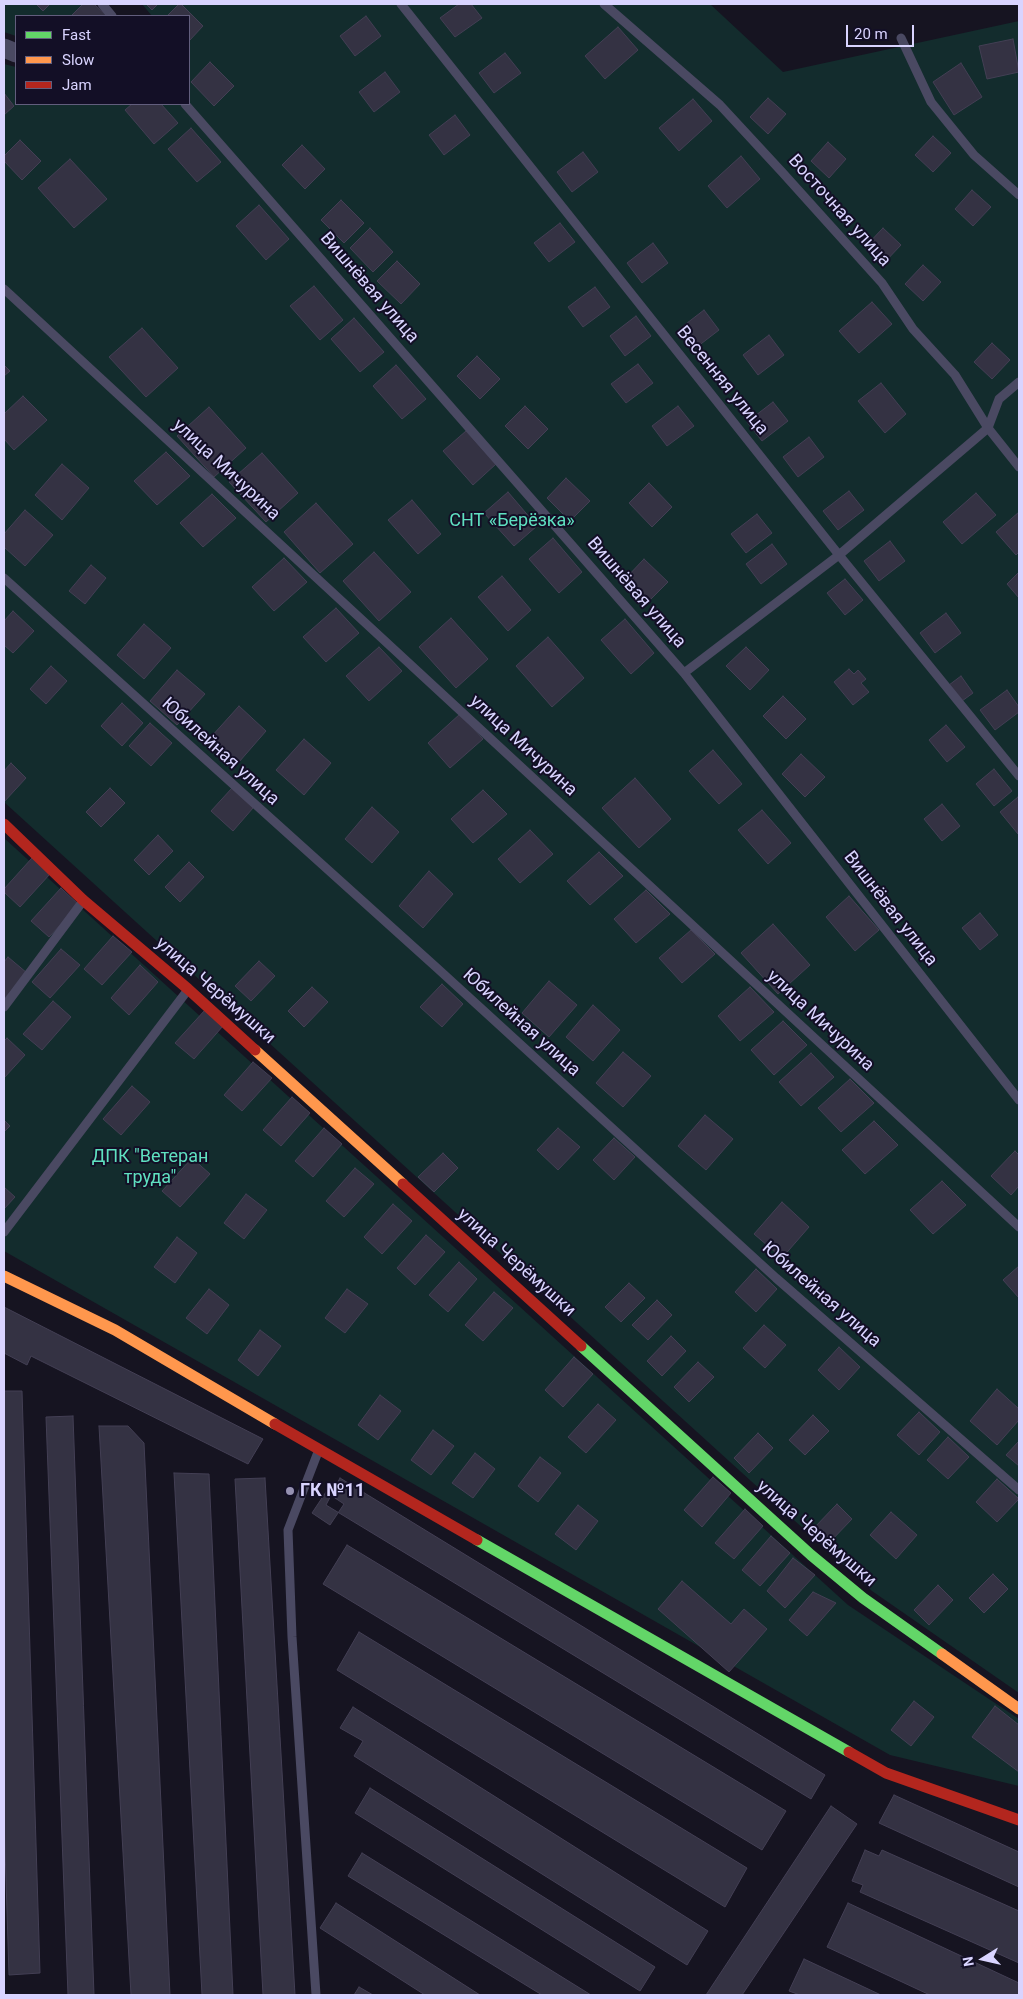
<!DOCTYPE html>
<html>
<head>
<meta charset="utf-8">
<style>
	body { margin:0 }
	#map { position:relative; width:1023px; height:1999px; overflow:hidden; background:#161421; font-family:Roboto,sans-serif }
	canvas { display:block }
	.frame { position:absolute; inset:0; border:5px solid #d9d4ff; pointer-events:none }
	.legend { position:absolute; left:15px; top:15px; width:175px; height:90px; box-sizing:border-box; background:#130f26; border:1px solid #625e7d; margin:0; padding:6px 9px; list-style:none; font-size:15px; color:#d9d4ff }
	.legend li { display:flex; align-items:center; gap:10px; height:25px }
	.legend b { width:25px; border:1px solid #625e7d }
	.north { position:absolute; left:958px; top:1934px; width:50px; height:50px; -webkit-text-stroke:4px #130f26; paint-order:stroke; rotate:260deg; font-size:14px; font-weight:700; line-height:20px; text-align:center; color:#d9d4ff }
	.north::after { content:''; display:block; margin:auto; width:18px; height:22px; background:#d9d4ff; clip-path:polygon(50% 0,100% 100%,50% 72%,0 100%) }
	.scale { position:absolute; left:846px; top:25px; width:68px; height:22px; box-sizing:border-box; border:2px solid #d9d4ff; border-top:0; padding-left:6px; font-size:15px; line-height:18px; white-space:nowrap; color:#d9d4ff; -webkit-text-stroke:4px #130f26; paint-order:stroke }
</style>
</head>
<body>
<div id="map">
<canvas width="1023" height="1999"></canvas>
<div class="frame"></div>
<ul class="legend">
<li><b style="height:6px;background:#63d668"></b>Fast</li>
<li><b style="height:6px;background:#ff974d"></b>Slow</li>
<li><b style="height:6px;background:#b3261e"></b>Jam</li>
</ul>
<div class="north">N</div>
<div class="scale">20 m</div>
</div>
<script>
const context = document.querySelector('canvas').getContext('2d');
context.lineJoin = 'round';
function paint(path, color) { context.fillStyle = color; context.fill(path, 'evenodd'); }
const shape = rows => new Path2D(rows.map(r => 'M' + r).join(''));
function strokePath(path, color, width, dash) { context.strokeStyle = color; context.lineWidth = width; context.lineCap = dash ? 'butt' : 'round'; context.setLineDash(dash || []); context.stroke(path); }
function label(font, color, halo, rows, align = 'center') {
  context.font = font + ' Roboto,sans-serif'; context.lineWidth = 4; context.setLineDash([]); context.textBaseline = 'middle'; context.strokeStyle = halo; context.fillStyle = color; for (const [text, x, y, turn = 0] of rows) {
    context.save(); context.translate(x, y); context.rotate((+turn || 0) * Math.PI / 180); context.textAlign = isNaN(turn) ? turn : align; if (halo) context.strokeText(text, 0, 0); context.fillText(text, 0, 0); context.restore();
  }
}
const green = shape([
	[4,4,90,4,101,16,16,16,16,36,4,32],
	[142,4,710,4,783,72,1019,21,1019,1693,872,1591,4,802,4,64,16,67,16,104,178,104,186,106,189,104,189,16,152,16],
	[4,838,848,1605,1019,1719,1019,1786,890,1755,4,1251]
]);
const building = shape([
	[36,4,50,4,43,11,36,4],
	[83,4,94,4,107,16,71,16,83,4],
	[146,4,158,4,152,10,146,4],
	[179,4,181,4,203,26,189,41,189,16,167,16,179,4],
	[459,4,471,4,482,18,455,37,440,18,459,4],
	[366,16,381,36,355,56,340,36,366,16],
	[618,27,638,50,605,79,585,56,618,27],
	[1013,39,1019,72,987,79,979,46,1013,39],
	[505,53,521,73,494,93,479,73,505,53],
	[210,62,234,86,214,106,191,82,210,62],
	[961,63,982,97,954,115,933,82,961,63],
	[385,72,400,92,374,112,359,92,385,72],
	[4,93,14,106,4,115,4,93],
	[768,98,786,114,768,134,750,117,768,98],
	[693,99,712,121,679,151,659,128,693,99],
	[132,104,161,104,178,123,154,144,125,110,132,104],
	[455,115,470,135,444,155,429,135,455,115],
	[191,128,221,162,197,182,168,149,191,128],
	[933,136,951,153,933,172,915,155,933,136],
	[20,140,41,161,22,180,4,161,4,156,20,140],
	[828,142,846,159,829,178,811,161,828,142],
	[302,145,325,169,305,189,282,165,302,145],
	[583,152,598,172,572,192,557,172,583,152],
	[741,156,760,179,727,208,708,186,741,156],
	[70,159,107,199,74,228,38,188,70,159],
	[972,190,991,207,973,226,955,209,972,190],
	[341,200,364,223,344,243,321,220,341,200],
	[259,205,289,239,266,260,236,226,259,205],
	[560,223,575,242,549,262,534,243,560,223],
	[370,228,393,252,373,272,350,248,370,228],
	[883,228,901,245,883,264,865,247,883,228],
	[653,243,668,263,642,283,627,263,653,243],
	[397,261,420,284,401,304,377,281,397,261],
	[923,265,941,282,923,301,905,284,923,265],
	[314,286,343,320,320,340,290,306,314,286],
	[595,287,610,307,583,327,568,307,595,287],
	[872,302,892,324,859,353,839,331,872,302],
	[704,310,719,330,693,350,678,330,704,310],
	[636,316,651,336,625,356,610,336,636,316],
	[354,318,384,352,360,372,331,339,354,318],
	[142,328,178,368,146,397,109,357,142,328],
	[769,335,784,355,758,375,743,355,769,335],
	[992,343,1010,360,992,379,974,362,992,343],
	[477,356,500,379,480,399,457,376,477,356],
	[638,364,653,383,626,403,611,384,638,364],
	[4,365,10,371,4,376,4,365],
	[396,365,426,399,402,419,373,386,396,365],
	[881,383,906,414,885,433,858,401,881,383],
	[23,396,47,420,14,450,4,439,4,414,23,396],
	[773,402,788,421,762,441,747,422,773,402],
	[525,406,548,429,528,449,505,426,525,406],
	[678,406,694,426,667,446,652,426,678,406],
	[209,407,246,448,214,477,177,436,209,407],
	[466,431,496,464,473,485,443,451,466,431],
	[809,437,824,457,798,477,783,457,809,437],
	[166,452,190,476,157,505,134,481,166,452],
	[262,453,298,493,266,522,229,482,262,453],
	[62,464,89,488,62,520,35,495,62,464],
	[566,478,590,501,570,521,547,498,566,478],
	[649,483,672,507,652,527,629,503,649,483],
	[849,491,864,510,838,530,823,511,849,491],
	[508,492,537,526,514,546,484,513,508,492],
	[976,493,996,515,962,544,943,522,976,493],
	[212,494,236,518,203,547,180,523,212,494],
	[412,500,441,534,418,554,388,520,412,500],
	[316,503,353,544,320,573,284,532,316,503],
	[25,510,53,535,25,566,4,547,4,534,25,510],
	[1019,512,1019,552,1016,555,996,532,1019,512],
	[757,514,772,533,746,553,731,534,757,514],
	[553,538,582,572,559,593,529,559,553,538],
	[890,541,905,561,879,581,864,561,890,541],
	[772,544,787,564,761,584,746,564,772,544],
	[374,552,411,592,379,621,343,581,374,552],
	[284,558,307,582,274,611,252,587,284,558],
	[644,559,668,582,648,602,625,579,644,559],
	[91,565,106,578,85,604,69,591,91,565],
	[1019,572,1019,598,1007,584,1019,572],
	[502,576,531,610,508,631,478,597,502,576],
	[845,579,863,600,845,615,827,593,845,579],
	[336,608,359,633,326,662,303,637,336,608],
	[13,611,34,631,13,653,4,645,4,621,13,611],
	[946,613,961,633,935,653,920,633,946,613],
	[451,618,488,659,456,688,419,647,451,618],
	[625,619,654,653,631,674,601,640,625,619],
	[144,624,171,648,144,679,117,655,144,624],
	[548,637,584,678,552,707,516,666,548,637],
	[379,647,402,671,369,701,346,676,379,647],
	[746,647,769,670,750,690,726,666,746,647],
	[51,666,67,681,46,704,30,689,51,666],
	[849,669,854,674,858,670,866,679,861,683,869,692,853,705,834,682,849,669],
	[177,670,205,694,177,725,150,701,177,670],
	[961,676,973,693,962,701,949,685,961,676],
	[1007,690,1019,707,1019,712,995,730,980,710,1007,690],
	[783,696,806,719,786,739,763,716,783,696],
	[122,703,143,723,122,746,101,726,122,703],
	[239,706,266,731,239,762,211,737,239,706],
	[460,714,483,739,450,768,428,743,460,714],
	[150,723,172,743,151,766,129,746,150,723],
	[946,725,965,747,947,762,929,740,946,725],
	[304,739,331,763,304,795,276,770,304,739],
	[713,750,742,784,719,804,689,771,713,750],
	[801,754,825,777,805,797,782,774,801,754],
	[11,763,26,778,4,802,4,771,11,763],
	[994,769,1012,791,994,806,976,784,994,769],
	[635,778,671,819,639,848,602,808,635,778],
	[110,788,125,803,101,827,86,812,110,788],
	[232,788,253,808,233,831,211,811,232,788],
	[483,790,507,814,473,843,451,819,483,790],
	[1018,797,1019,799,1018,834,1000,812,1018,797],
	[942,804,960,826,942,841,924,819,942,804],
	[372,807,399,832,372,863,345,839,372,807],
	[762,810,791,843,768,864,738,830,762,810],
	[530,830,553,854,520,883,498,859,530,830],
	[158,835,173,851,149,875,134,860,158,835],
	[599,852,623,876,590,905,567,881,599,852],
	[32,858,50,874,20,907,4,892,4,889,32,858],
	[189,862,204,877,180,902,165,887,189,862],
	[429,871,453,894,423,928,399,906,429,871],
	[61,888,79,905,49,937,31,921,61,888],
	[646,890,670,914,636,943,614,919,646,890],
	[849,896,879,930,855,951,826,917,849,896],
	[980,913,998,935,980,950,962,928,980,913],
	[773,924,810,965,778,994,741,953,773,924],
	[691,930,715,954,682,983,659,958,691,930],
	[113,936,132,952,102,985,84,969,113,936],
	[61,949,80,965,50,998,32,982,61,949],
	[8,957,27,973,4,999,4,962,8,957],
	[259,961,275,976,251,1001,235,986,259,961],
	[140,965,158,982,129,1015,111,998,140,965],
	[549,981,577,1005,549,1037,522,1013,549,981],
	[442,984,463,1004,442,1027,420,1007,442,984],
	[312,987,328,1002,304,1027,288,1011,312,987],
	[750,987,774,1012,740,1041,718,1016,750,987],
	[53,1001,71,1017,42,1050,23,1034,53,1001],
	[593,1005,620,1030,593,1061,566,1037,593,1005],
	[205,1010,223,1026,194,1059,175,1043,205,1010],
	[783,1021,807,1045,774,1075,751,1050,783,1021],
	[7,1038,25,1055,4,1078,4,1041,7,1038],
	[623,1052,651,1076,623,1107,596,1083,623,1052],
	[811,1053,834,1077,801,1106,779,1082,811,1053],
	[253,1062,272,1078,242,1111,224,1095,253,1062],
	[850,1079,874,1103,841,1132,818,1108,850,1079],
	[132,1086,150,1102,121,1135,103,1119,132,1086],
	[292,1097,310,1113,281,1146,263,1130,292,1097],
	[705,1115,733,1139,706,1170,678,1146,705,1115],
	[4,1120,10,1126,4,1132,4,1120],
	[874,1121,898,1145,865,1174,842,1150,874,1121],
	[324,1128,342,1144,313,1177,295,1161,324,1128],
	[558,1128,580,1147,558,1170,537,1150,558,1128],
	[614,1138,635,1157,614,1180,593,1160,614,1138],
	[1015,1151,1019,1155,1019,1186,1011,1195,991,1176,1015,1151],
	[443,1153,458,1168,434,1192,418,1177,443,1153],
	[192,1158,210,1174,180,1207,162,1191,192,1158],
	[355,1168,374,1184,344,1217,326,1201,355,1168],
	[942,1181,966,1205,933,1234,910,1210,942,1181],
	[4,1187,15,1197,4,1209,4,1187],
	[246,1194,267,1210,244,1239,224,1223,246,1194],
	[782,1202,809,1227,782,1258,754,1234,782,1202],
	[393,1204,412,1221,382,1254,364,1237,393,1204],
	[426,1235,445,1252,415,1285,397,1268,426,1235],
	[177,1237,197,1253,175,1283,154,1267,177,1237],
	[459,1262,477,1279,448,1312,429,1295,459,1262],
	[1019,1266,1019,1298,1003,1280,1019,1266],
	[756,1269,777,1289,756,1312,735,1292,756,1269],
	[629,1283,645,1298,621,1322,605,1307,629,1283],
	[209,1289,229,1305,207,1334,186,1318,209,1289],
	[347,1289,368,1304,345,1333,325,1318,347,1289],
	[494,1292,513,1308,483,1341,465,1325,494,1292],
	[657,1300,672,1315,648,1340,632,1325,657,1300],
	[4,1307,263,1439,248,1464,31,1356,27,1365,4,1353,4,1307],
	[764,1325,786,1345,765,1368,743,1348,764,1325],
	[260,1330,281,1346,258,1376,238,1360,260,1330],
	[671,1336,686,1351,662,1376,647,1361,671,1336],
	[839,1347,860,1367,839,1390,818,1370,839,1347],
	[574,1357,593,1374,563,1407,545,1390,574,1357],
	[698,1362,714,1377,689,1402,674,1387,698,1362],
	[997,1389,1019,1409,1019,1420,997,1445,970,1421,997,1389],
	[4,1391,22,1391,40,1973,9,1975,4,1817,4,1391],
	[380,1395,401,1411,378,1440,358,1425,380,1395],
	[598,1404,616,1420,586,1453,568,1437,598,1404],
	[919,1412,940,1432,919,1455,897,1435,919,1412],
	[813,1415,829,1431,805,1455,789,1440,813,1415],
	[73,1416,94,1995,68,1995,46,1417,73,1416],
	[99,1426,128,1426,144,1443,170,1995,131,1995,99,1426],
	[433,1430,454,1446,431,1475,411,1460,433,1430],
	[758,1433,773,1448,749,1473,734,1458,758,1433],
	[948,1437,969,1457,948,1479,927,1460,948,1437],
	[1019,1441,1019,1466,1006,1455,1019,1441],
	[475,1453,495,1469,473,1498,452,1483,475,1453],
	[540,1457,561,1473,538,1502,518,1486,540,1457],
	[174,1473,209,1474,233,1995,202,1995,174,1473],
	[713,1477,731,1493,702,1527,684,1510,713,1477],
	[265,1478,295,1995,263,1995,235,1479,265,1478],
	[340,1478,825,1775,811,1799,326,1505,340,1478],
	[997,1479,1019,1499,997,1522,976,1502,997,1479],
	[326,1492,344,1504,330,1525,312,1513,326,1492],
	[837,1504,852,1519,828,1544,813,1529,837,1504],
	[578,1505,598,1521,576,1550,555,1534,578,1505],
	[745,1509,763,1526,734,1559,715,1543,745,1509],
	[891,1512,917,1535,896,1559,870,1535,891,1512],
	[771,1536,790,1553,760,1586,742,1570,771,1536],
	[347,1545,786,1811,762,1850,323,1584,347,1545],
	[793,1558,815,1575,785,1608,767,1591,793,1558],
	[993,1574,1008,1589,984,1613,969,1598,993,1574],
	[682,1581,731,1624,744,1609,767,1629,729,1672,658,1609,682,1581],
	[938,1585,953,1600,929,1625,914,1610,938,1585],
	[813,1592,836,1603,807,1636,789,1620,813,1592],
	[359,1632,747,1868,725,1907,337,1670,359,1632],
	[914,1701,934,1717,911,1746,891,1730,914,1701],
	[995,1706,1019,1725,1019,1772,972,1737,995,1706],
	[353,1707,708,1931,687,1965,354,1756,363,1741,340,1728,353,1707],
	[370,1788,655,1967,640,1991,355,1813,370,1788],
	[894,1795,1019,1852,1019,1887,879,1823,894,1795],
	[831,1806,857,1824,742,1995,706,1995,831,1806],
	[865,1850,879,1856,882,1850,1019,1911,1019,1963,860,1892,863,1885,852,1881,865,1850],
	[362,1853,591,1995,542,1995,348,1876,362,1853],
	[336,1903,480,1995,425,1995,320,1928,336,1903],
	[848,1903,1019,1983,1019,1995,930,1995,827,1947,848,1903],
	[804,1959,881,1995,800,1995,789,1991,804,1959],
	[359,1987,373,1995,354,1995,359,1987]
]);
const lane = shape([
	[102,4,112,16],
	[401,4,839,555,1019,776],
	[604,4,720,105,782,172,882,283,913,329,955,375,988,428,1019,467],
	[901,38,931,102,974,155,1019,195],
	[185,104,684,673,1019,1100],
	[4,289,1019,1227],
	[4,578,437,968,776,1278,1019,1490],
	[684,673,839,555,988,428,999,399,1019,382],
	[4,1007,83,901],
	[4,1232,187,991],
	[316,1995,292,1637,288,1530,318,1452]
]);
const street = shape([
	[4,48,16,53]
]);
const fast = shape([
	[581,1346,811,1555,863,1598,942,1654],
	[477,1540,849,1752]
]);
const slow = shape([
	[255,1050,403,1184],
	[4,1276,115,1330,275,1424],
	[942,1654,1019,1709]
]);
const jam = shape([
	[4,824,83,900,188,989,255,1050],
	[403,1184,581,1346],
	[275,1424,477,1540],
	[849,1752,886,1773,1019,1820]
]);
const markers = [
	[290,1491,5,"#9591b1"]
];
const streetNames = [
	["Восточная улица",839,211,48],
	["Вишнёвая улица",369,288,49],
	["Весенняя улица",722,381,51],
	["улица Мичурина",226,470,43],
	["Вишнёвая улица",636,593,49],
	["улица Мичурина",523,746,43],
	["Юбилейная улица",220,752,42],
	["Вишнёвая улица",890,909,52],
	["улица Черёмушки",215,991,41],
	["улица Мичурина",820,1021,43],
	["Юбилейная улица",521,1023,42],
	["улица Черёмушки",516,1263,42],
	["Юбилейная улица",821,1295,41],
	["улица Черёмушки",816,1534,41]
];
const parkNames = [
	["СНТ «Берёзка»",512,521],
	["ДПК \"Ветеран",150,1157],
	["труда\"",150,1178]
];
const poiNames = [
	["ГК №11",300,1491]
];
paint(green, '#132c2d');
paint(building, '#343243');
strokePath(building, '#433f54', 1);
strokePath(lane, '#4a4962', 9);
strokePath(street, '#4a4962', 19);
strokePath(fast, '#63d668', 11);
strokePath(slow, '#ff974d', 11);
strokePath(jam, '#b3261e', 11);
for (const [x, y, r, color] of markers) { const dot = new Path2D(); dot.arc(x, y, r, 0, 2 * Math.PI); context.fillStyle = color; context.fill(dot); strokePath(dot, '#130f26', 2); }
label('18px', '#d9d4ff', '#130f26', streetNames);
label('18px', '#5fe0c0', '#130f26', parkNames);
label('bold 18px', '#d9d4ff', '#130f26', poiNames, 'left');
</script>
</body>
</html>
